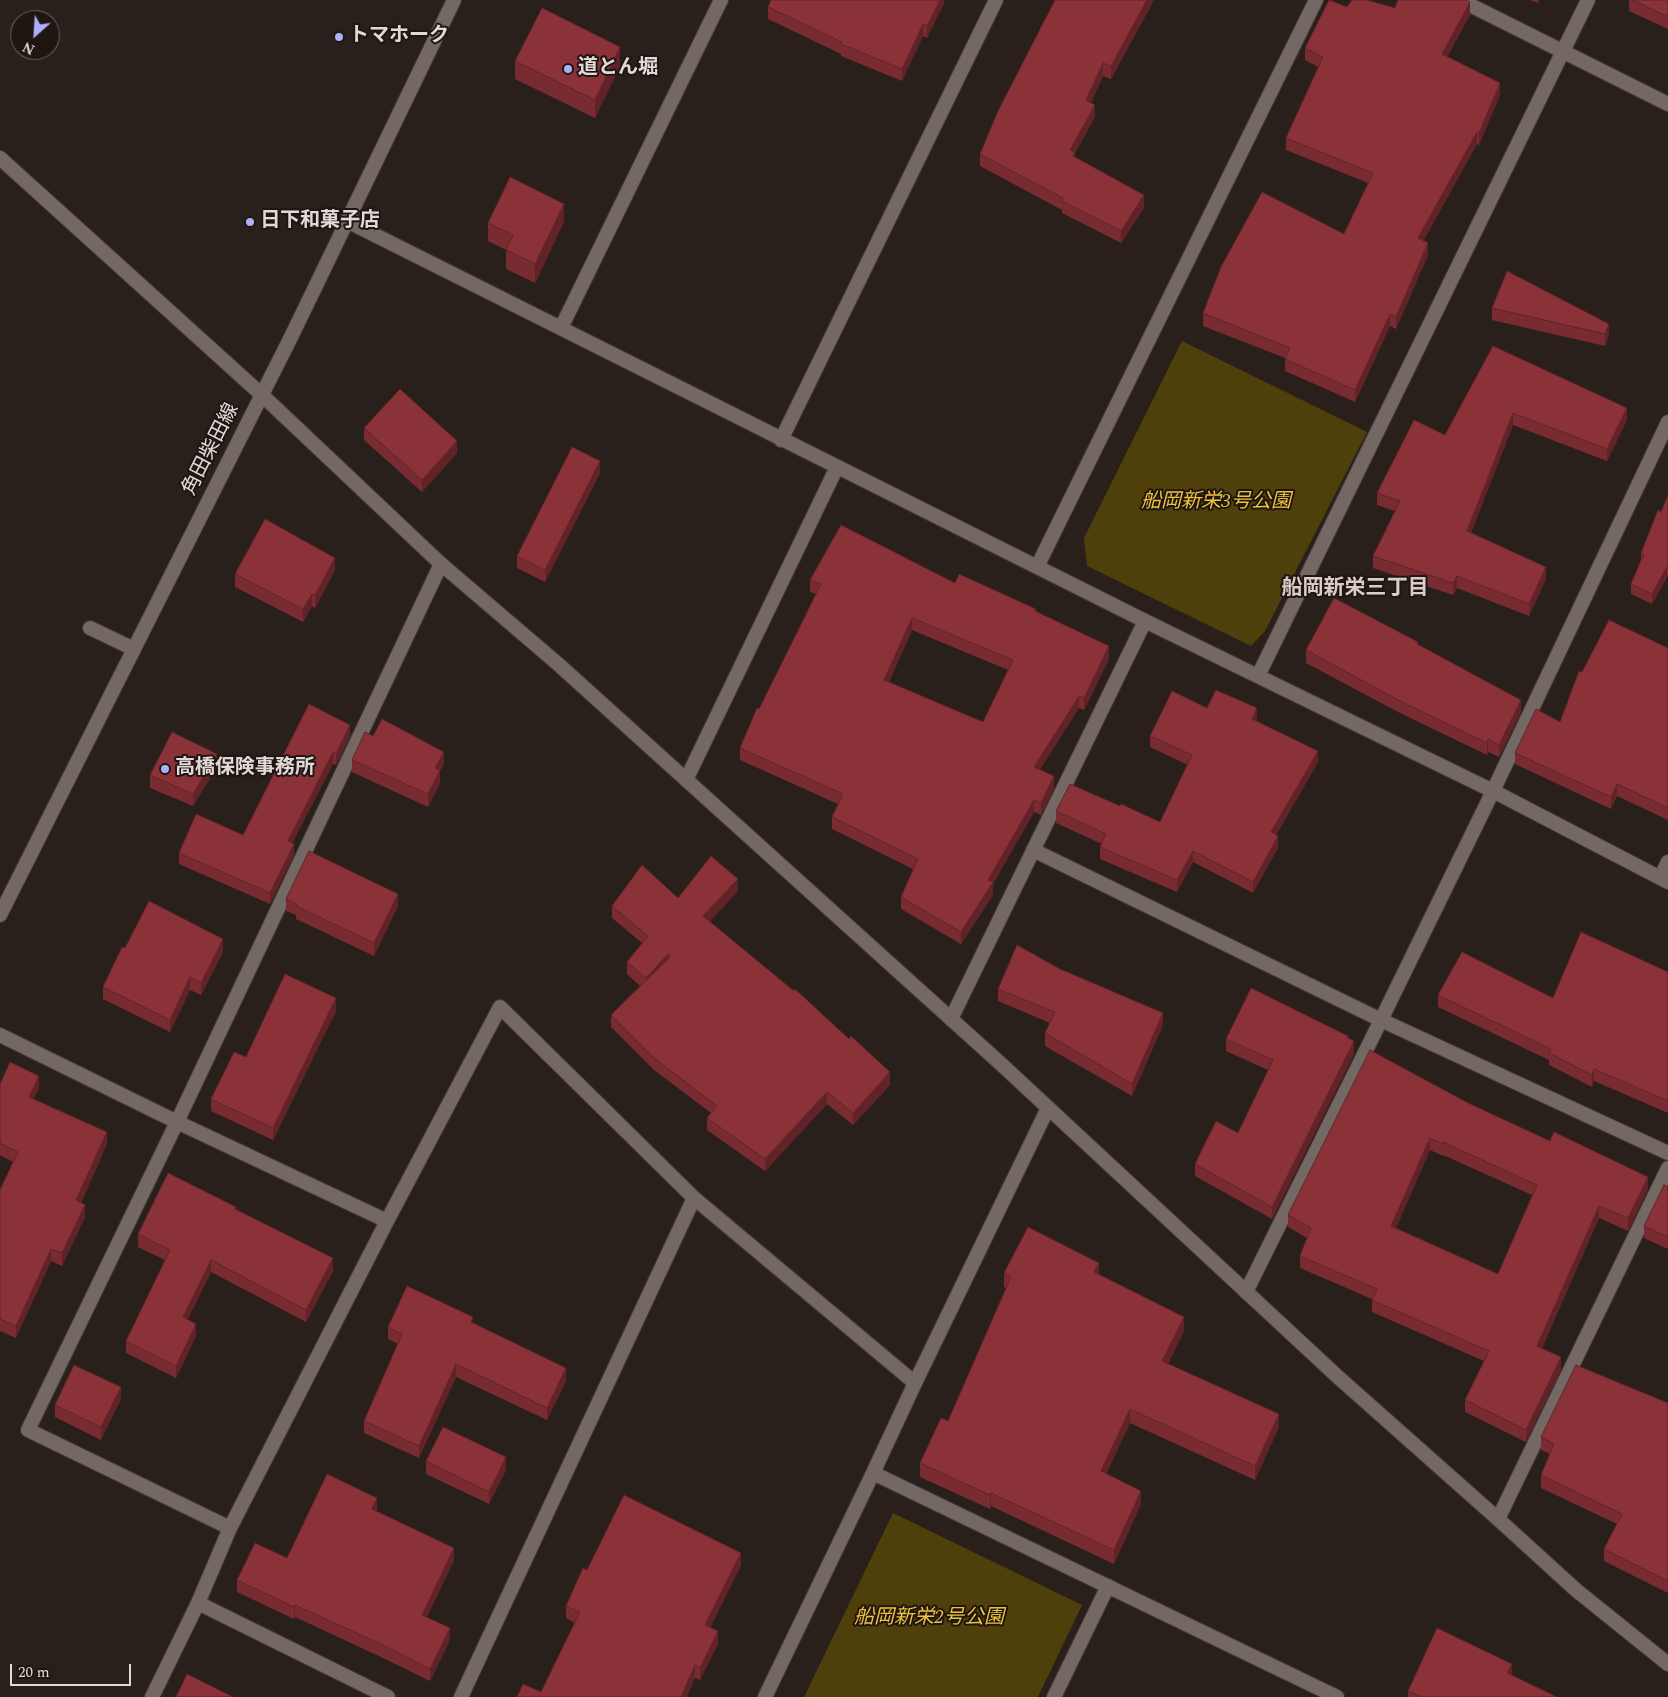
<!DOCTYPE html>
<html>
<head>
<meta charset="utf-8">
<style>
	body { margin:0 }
	#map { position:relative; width:1668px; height:1697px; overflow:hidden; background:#291f1b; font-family:Spectral,serif }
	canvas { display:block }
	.north { position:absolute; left:10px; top:10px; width:50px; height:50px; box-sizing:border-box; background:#1f1612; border:1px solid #6c6461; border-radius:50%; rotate:206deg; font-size:14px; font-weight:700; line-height:20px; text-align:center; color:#e0d9d7 }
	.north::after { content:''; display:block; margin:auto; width:18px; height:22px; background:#adaffb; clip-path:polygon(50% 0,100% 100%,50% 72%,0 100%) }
	.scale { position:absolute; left:10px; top:1664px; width:121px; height:22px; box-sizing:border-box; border:2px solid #e0d9d7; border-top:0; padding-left:6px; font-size:15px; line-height:18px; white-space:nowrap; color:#e0d9d7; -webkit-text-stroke:4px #1f1612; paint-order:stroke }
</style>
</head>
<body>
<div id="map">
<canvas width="1668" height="1697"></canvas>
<div class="north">N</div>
<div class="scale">20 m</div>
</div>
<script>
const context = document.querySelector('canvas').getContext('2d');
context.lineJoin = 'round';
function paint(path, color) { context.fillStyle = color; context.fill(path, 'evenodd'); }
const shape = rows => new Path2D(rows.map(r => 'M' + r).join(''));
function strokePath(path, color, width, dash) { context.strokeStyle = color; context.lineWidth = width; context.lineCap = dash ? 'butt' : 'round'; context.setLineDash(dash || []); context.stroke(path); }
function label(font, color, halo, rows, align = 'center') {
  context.font = font + ' Spectral,"Noto Sans JP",serif'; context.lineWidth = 4; context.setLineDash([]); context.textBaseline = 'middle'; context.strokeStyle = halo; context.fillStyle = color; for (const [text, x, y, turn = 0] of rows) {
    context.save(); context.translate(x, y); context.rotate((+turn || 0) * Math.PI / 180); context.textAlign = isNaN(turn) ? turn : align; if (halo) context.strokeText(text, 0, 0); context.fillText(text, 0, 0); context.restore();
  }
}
const green = shape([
	[1182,341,1367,432,1265,631,1251,646,1087,566,1084,538],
	[893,1513,1082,1605,1038,1697,804,1697]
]);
const service = shape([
	[90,628,134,649]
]);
const minor = shape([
	[1460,0,1668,104],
	[347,221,1145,621,1493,791,1668,882],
	[561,328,721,0],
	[781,440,996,0],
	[1037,567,1316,0],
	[1258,676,1588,0],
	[686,780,837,467],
	[1033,850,1381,1020,1668,1153],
	[1660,878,1668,862],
	[951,1019,1145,621],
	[0,1035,177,1122,387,1221],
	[1246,1292,1381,1020,1493,791,1668,422],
	[873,1473,1337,1697],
	[1498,1519,1668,1168],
	[230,1528,28,1430,177,1122,441,564],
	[198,1603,388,1697],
	[152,1697,198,1603,230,1528,387,1221,500,1007,694,1198,915,1383],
	[461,1697,694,1198],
	[765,1697,873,1473,915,1383,1048,1108],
	[1054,1697,1108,1586]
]);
const tertiary = shape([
	[0,158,262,395,441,564,558,664,1001,1064,1338,1377,1498,1519,1576,1590,1668,1664]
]);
const secondary = shape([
	[0,915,293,333,454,0]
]);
const wall = shape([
	[944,0,944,3,927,38,923,36,902,81,841,56,841,54,768,19,768,7],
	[1154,0,1111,79,1103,76,1091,103,1095,117,1075,153,1075,158,1144,208,1121,243,1062,213,1062,210,980,166,980,154],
	[1530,0,1539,0,1538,3],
	[1629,0,1668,0,1668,29,1629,11],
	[1347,7,1470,15,1447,57,1500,95,1479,145,1477,144,1423,241,1428,255,1396,329,1390,326,1355,402,1285,371,1285,358,1203,326,1203,313,1344,234,1368,183,1286,150,1286,138,1318,67,1305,60,1305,48],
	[515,61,620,66,595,118,515,79],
	[564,222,535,283,506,269,506,250,488,241,488,223],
	[1492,308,1609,335,1605,346,1492,320],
	[1493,346,1627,420,1607,461,1513,425,1471,533,1546,579,1529,616,1457,588,1453,595,1373,568,1373,556,1395,511,1377,505,1377,493,1445,435],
	[364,428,457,453,422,492,364,440],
	[600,473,545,582,517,568,517,556],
	[1668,495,1668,575,1652,604,1631,594,1631,584,1641,559,1641,553,1661,512],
	[335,570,315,608,312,606,303,622,235,587,235,574],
	[810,580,955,583,1036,611,1109,659,1084,710,1079,708,1040,769,1054,788,1041,815,1034,812,993,884,993,895,961,944,901,909,901,897,913,869,832,829,832,817,838,804,740,760,740,748,816,594,810,592],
	[912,630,1008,670,983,722,889,682],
	[1418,645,1521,712,1499,757,1488,752,1487,755,1400,713,1306,663,1306,650],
	[1668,648,1668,820,1617,796,1611,809,1515,764,1515,753,1560,722,1582,672],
	[1207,708,1257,720,1256,721,1318,762,1276,835,1278,848,1253,893,1193,862,1177,892,1100,859,1100,847,1102,844,1056,823,1056,811,1120,806,1160,822,1188,765,1150,747,1150,736],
	[350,736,336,765,333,764,292,843,294,855,270,904,179,864,179,853,243,835],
	[373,736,444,764,440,771,440,783,428,807,352,772,352,760],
	[217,767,193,806,150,788,150,775],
	[738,891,710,921,890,1085,853,1125,827,1104,765,1171,707,1130,707,1118,711,1113,654,1070,611,1027,611,1015,640,986,627,974,627,962,642,943,612,918,612,906],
	[286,899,398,906,374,956,296,919,296,915,286,911],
	[125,948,223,952,201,995,190,990,170,1032,103,999,103,987],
	[1060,969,1163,1025,1132,1096,1045,1046,1045,1033,1050,1023,998,1001,998,989],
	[1668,971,1668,1113,1594,1081,1592,1087,1549,1065,1549,1060,1438,1007,1438,995,1553,998],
	[336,1011,273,1140,211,1111,211,1099],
	[1348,1038,1354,1054,1272,1219,1195,1176,1195,1164,1238,1133,1268,1070,1226,1051,1226,1039],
	[0,1084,39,1088,33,1099,107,1144,81,1203,85,1217,62,1266,51,1261,16,1338,0,1331,0,1190,13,1162,0,1155],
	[1468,1103,1648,1189,1628,1231,1599,1218,1542,1348,1561,1370,1526,1442,1465,1412,1465,1400,1484,1361,1372,1312,1372,1299,1300,1268,1300,1256,1307,1238,1288,1227,1288,1215],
	[1430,1150,1443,1156,1443,1155,1532,1195,1498,1274,1396,1228],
	[1668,1187,1668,1249,1644,1238,1644,1226],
	[236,1210,333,1271,306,1322,211,1272,188,1319,196,1336,176,1378,126,1353,126,1341,165,1260,138,1247,138,1234],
	[1004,1273,1099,1274,1184,1331,1168,1364,1279,1427,1255,1480,1130,1423,1106,1474,1141,1504,1114,1564,991,1506,990,1509,920,1477,920,1463,948,1421,1006,1288,1004,1287],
	[473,1323,566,1381,547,1420,456,1377,419,1458,364,1433,364,1421,398,1344,388,1339,388,1327],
	[121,1399,101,1440,55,1417,55,1405],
	[1668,1403,1668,1593,1604,1561,1604,1549,1617,1524,1541,1488,1541,1475,1550,1454,1541,1450,1541,1437],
	[426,1461,506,1470,489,1504,426,1474],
	[377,1511,454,1560,427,1617,450,1640,430,1681,383,1658,295,1617,294,1619,237,1592,237,1580,287,1558],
	[741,1565,710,1628,718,1644,700,1680,695,1678,541,1692,575,1623,566,1618,566,1606,587,1570],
	[1512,1675,1557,1697,1408,1697,1408,1691]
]);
const shadedWall = shape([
	[940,0,944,0,944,3,927,38,927,26],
	[1147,0,1154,0,1111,79,1111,66],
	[1470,2,1470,15,1442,66,1442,54],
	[923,24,923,36,902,81,902,69],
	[620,47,620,66,595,118,595,100],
	[1103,63,1103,76,1086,113,1086,100],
	[1500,83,1500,95,1479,145,1479,133],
	[1095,105,1095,117,1075,153,1075,165,1070,150],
	[1477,132,1477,144,1418,251,1418,238],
	[1144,195,1144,208,1121,243,1121,231],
	[564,204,564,222,535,283,535,264],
	[1428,243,1428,255,1396,329,1396,317],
	[1390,314,1390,326,1355,402,1355,390],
	[1609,324,1609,335,1605,346,1605,334],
	[1627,408,1627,420,1607,461,1607,449],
	[1513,413,1513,425,1467,543,1467,531],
	[457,441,457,453,422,492,422,480],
	[600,461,600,473,545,582,545,570],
	[335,558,335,570,315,608,315,595],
	[1667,565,1667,575,1652,604,1652,594],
	[1546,567,1546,579,1529,616,1529,604],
	[1457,576,1457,588,1453,595,1453,583],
	[312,594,312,606,303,622,303,609],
	[912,618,912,630,884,692,884,680],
	[1109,646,1109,659,1084,710,1084,698],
	[1079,696,1079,708,1034,779,1034,767],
	[1521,700,1521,712,1499,757,1499,745],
	[1257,708,1257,720,1252,731,1252,719],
	[350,725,350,736,336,765,336,754],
	[1488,739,1488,752,1487,755,1487,743],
	[1318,751,1318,762,1271,844,1271,832],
	[333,752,333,764,288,852,288,841],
	[444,752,444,764,440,771,440,783,428,807,428,794,435,768],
	[217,754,217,767,193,806,193,794],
	[1054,776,1054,788,1041,815,1041,803],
	[1617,784,1617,796,1611,809,1611,797],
	[1034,800,1034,812,993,884,993,895,961,944,961,932,988,880],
	[1278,836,1278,848,1253,893,1253,882],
	[294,844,294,855,270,904,270,893],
	[1193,851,1193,862,1177,892,1177,880],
	[738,879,738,891,703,928,703,916],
	[398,894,398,906,374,956,374,943],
	[223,939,223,952,201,995,201,983],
	[668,954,668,966,646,990,646,978],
	[190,977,190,990,170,1032,170,1020],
	[336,998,336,1011,273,1140,273,1128],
	[1163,1013,1163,1025,1132,1096,1132,1084],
	[1354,1041,1354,1054,1272,1219,1272,1207],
	[1594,1069,1594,1081,1592,1087,1592,1075],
	[890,1072,890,1085,853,1125,853,1113],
	[39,1076,39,1088,29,1109,29,1097],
	[827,1092,827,1104,765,1171,765,1159],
	[107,1132,107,1144,76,1213,76,1200],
	[1430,1138,1430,1150,1391,1239,1391,1226],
	[1648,1177,1648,1189,1628,1231,1628,1218],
	[85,1205,85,1217,62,1266,62,1253],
	[1599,1206,1599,1218,1537,1358,1537,1346],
	[51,1249,51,1261,16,1338,16,1326],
	[333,1258,333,1271,306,1322,306,1310],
	[211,1260,211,1272,183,1329,183,1317],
	[1099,1263,1099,1277,1094,1272],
	[1184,1317,1184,1331,1162,1375,1162,1361],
	[196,1324,196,1336,176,1378,176,1366],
	[1561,1357,1561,1370,1526,1442,1526,1430],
	[456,1364,456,1377,419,1458,419,1446],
	[566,1368,566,1381,547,1420,547,1408],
	[121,1387,121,1399,101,1440,101,1427],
	[1130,1409,1130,1423,1101,1485,1101,1471],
	[1279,1414,1279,1427,1255,1480,1255,1466],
	[506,1457,506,1470,489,1504,489,1492],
	[1141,1491,1141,1504,1114,1564,1114,1550],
	[991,1493,991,1506,990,1509,990,1495],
	[377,1498,377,1511,372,1521,372,1509],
	[454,1548,454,1560,422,1627,422,1615],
	[741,1553,741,1565,705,1638,705,1625],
	[295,1605,295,1617,294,1619,294,1607],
	[450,1628,450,1640,430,1681,430,1669],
	[718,1631,718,1644,700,1680,700,1668],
	[1512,1664,1512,1676,1507,1673],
	[695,1665,695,1678,687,1697,681,1697]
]);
const building = shape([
	[771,0,940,0,927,26,923,24,902,69,841,44,842,42,768,7,771,0],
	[1055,0,1147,0,1111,66,1103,63,1086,100,1095,105,1070,150,1075,153,1073,156,1144,195,1121,231,1062,201,1063,198,980,154,998,111,1055,0],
	[1329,0,1347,7,1352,0,1367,0,1395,8,1398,0,1465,0,1470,2,1442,54,1500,83,1479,133,1477,132,1418,238,1428,243,1396,317,1390,314,1355,390,1285,359,1290,348,1203,313,1221,267,1262,192,1344,234,1373,173,1286,138,1323,57,1305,48,1329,0],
	[1633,0,1668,0,1668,17,1633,0],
	[542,8,620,47,595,100,515,61,542,8],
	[510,177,564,204,535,264,506,250,513,235,488,223,510,177],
	[1507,271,1609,324,1605,334,1492,308,1507,271],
	[1493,346,1627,408,1607,449,1513,413,1467,531,1546,567,1529,604,1457,576,1453,583,1373,556,1400,501,1377,493,1414,420,1445,435,1493,346],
	[400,389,457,441,422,480,364,428,400,389],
	[572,447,600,461,545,570,517,556,572,447],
	[1668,495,1668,565,1652,594,1631,584,1644,554,1641,553,1658,510,1661,512,1668,495],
	[265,519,335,558,315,595,312,594,303,609,235,574,265,519],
	[841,525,955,583,959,574,1036,609,1035,611,1109,646,1084,698,1079,696,1034,767,1054,776,1041,803,1034,800,988,880,993,882,961,932,901,897,918,859,832,817,843,794,740,748,757,708,759,709,821,584,810,580,841,525],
	[912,618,1013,660,983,722,884,680,912,618],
	[1334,598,1418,642,1417,644,1521,700,1499,745,1488,739,1487,743,1400,701,1306,650,1334,598],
	[1609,620,1668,648,1668,808,1617,784,1611,797,1515,753,1536,709,1560,722,1579,671,1582,672,1609,620],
	[1216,690,1257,708,1252,719,1318,751,1271,832,1278,836,1253,882,1193,851,1177,880,1100,847,1106,834,1056,811,1070,784,1120,806,1121,804,1160,822,1192,755,1150,736,1172,691,1207,708,1216,690],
	[309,704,350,725,336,754,333,752,288,841,294,844,270,893,179,853,196,814,243,835,309,704],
	[382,719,444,752,435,768,440,770,428,794,352,760,365,732,373,736,382,719],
	[172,732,217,754,193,794,150,775,172,732],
	[309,851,398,894,374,943,296,906,297,904,286,899,309,851],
	[711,856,738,879,703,916,794,991,795,989,849,1039,851,1036,890,1072,853,1113,827,1092,765,1159,707,1118,717,1106,654,1058,611,1015,671,956,668,954,646,978,627,962,648,936,612,906,642,865,678,898,711,856],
	[149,901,223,939,201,983,190,977,170,1020,103,987,122,947,125,948,149,901],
	[1581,932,1668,972,1668,971,1668,1101,1594,1069,1592,1075,1549,1053,1551,1049,1438,995,1462,952,1553,998,1581,932],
	[1017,945,1060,969,1163,1013,1132,1084,1045,1033,1055,1012,998,989,1017,945],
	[285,974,336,998,273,1128,211,1099,234,1052,246,1057,285,974],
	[1251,988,1348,1036,1348,1038,1354,1041,1272,1207,1195,1164,1216,1121,1238,1133,1273,1060,1226,1039,1251,988],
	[1370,1050,1468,1103,1550,1141,1554,1132,1648,1177,1628,1218,1599,1206,1537,1346,1561,1357,1526,1430,1465,1400,1489,1351,1372,1300,1377,1289,1300,1256,1311,1228,1288,1215,1370,1050],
	[1430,1138,1443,1144,1443,1142,1537,1185,1498,1274,1391,1226,1430,1138],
	[10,1062,39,1076,29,1097,107,1132,76,1200,85,1205,62,1253,51,1249,16,1326,0,1319,0,1190,18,1152,0,1143,0,1084,10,1062],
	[168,1173,236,1207,235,1209,333,1258,306,1310,211,1260,183,1317,196,1324,176,1366,126,1341,170,1250,138,1234,168,1173],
	[1664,1185,1668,1187,1668,1237,1644,1226,1664,1185],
	[1028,1227,1099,1263,1094,1272,1184,1317,1162,1361,1279,1414,1255,1466,1130,1409,1101,1471,1141,1491,1114,1550,991,1493,990,1495,920,1463,941,1418,948,1421,1011,1277,1004,1273,1028,1227],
	[407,1286,473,1317,471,1322,566,1368,547,1408,456,1364,419,1446,364,1421,402,1334,388,1327,407,1286],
	[74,1365,121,1387,101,1427,55,1405,74,1365],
	[1576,1365,1668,1403,1668,1581,1604,1549,1622,1514,1541,1475,1554,1444,1541,1437,1576,1365],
	[443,1427,506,1457,489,1492,426,1461,443,1427],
	[327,1474,377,1498,372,1509,454,1548,422,1615,450,1628,430,1669,383,1645,295,1605,294,1607,237,1580,255,1543,287,1558,327,1474],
	[624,1495,741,1553,705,1625,718,1631,700,1668,695,1665,681,1697,517,1697,523,1684,541,1692,580,1612,566,1606,583,1568,587,1570,624,1495],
	[1437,1628,1512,1664,1507,1673,1557,1697,1421,1697,1408,1691,1437,1628],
	[187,1674,233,1697,176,1697,187,1674]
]);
const markers = [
	[339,37,5,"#adaffb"],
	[568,69,5,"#adaffb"],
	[250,222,5,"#adaffb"],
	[165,769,5,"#adaffb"]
];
const poiNames = [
	["トマホーク",349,37],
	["道とん堀",578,69],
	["日下和菓子店",260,222],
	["高橋保険事務所",175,769]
];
const streetNames = [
	["角田柴田線",212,450,-63]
];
const parkNames = [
	["船岡新栄3号公園",1216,503],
	["船岡新栄2号公園",929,1619]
];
const neighbourhoodNames = [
	["船岡新栄三丁目",1355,590]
];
paint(green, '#4f3f0b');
strokePath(service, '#433b38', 16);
strokePath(minor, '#433b38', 16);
strokePath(tertiary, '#433b38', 16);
strokePath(secondary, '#433b38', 16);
strokePath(service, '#746864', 14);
strokePath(minor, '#746864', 14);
strokePath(tertiary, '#746864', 14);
strokePath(secondary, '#746864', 14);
paint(wall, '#782b31');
paint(shadedWall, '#612328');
paint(building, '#8b3239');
strokePath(building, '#612328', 1);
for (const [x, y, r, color] of markers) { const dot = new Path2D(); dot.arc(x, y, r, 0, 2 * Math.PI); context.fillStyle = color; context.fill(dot); strokePath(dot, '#1f1612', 2); }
label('bold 20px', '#e0d9d7', '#1f1612', poiNames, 'left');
label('20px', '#e0d9d7', '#1f1612', streetNames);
label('italic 20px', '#edc23c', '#1f1612', parkNames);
label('bold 21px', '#dacdc8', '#1f1612', neighbourhoodNames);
</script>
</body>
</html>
